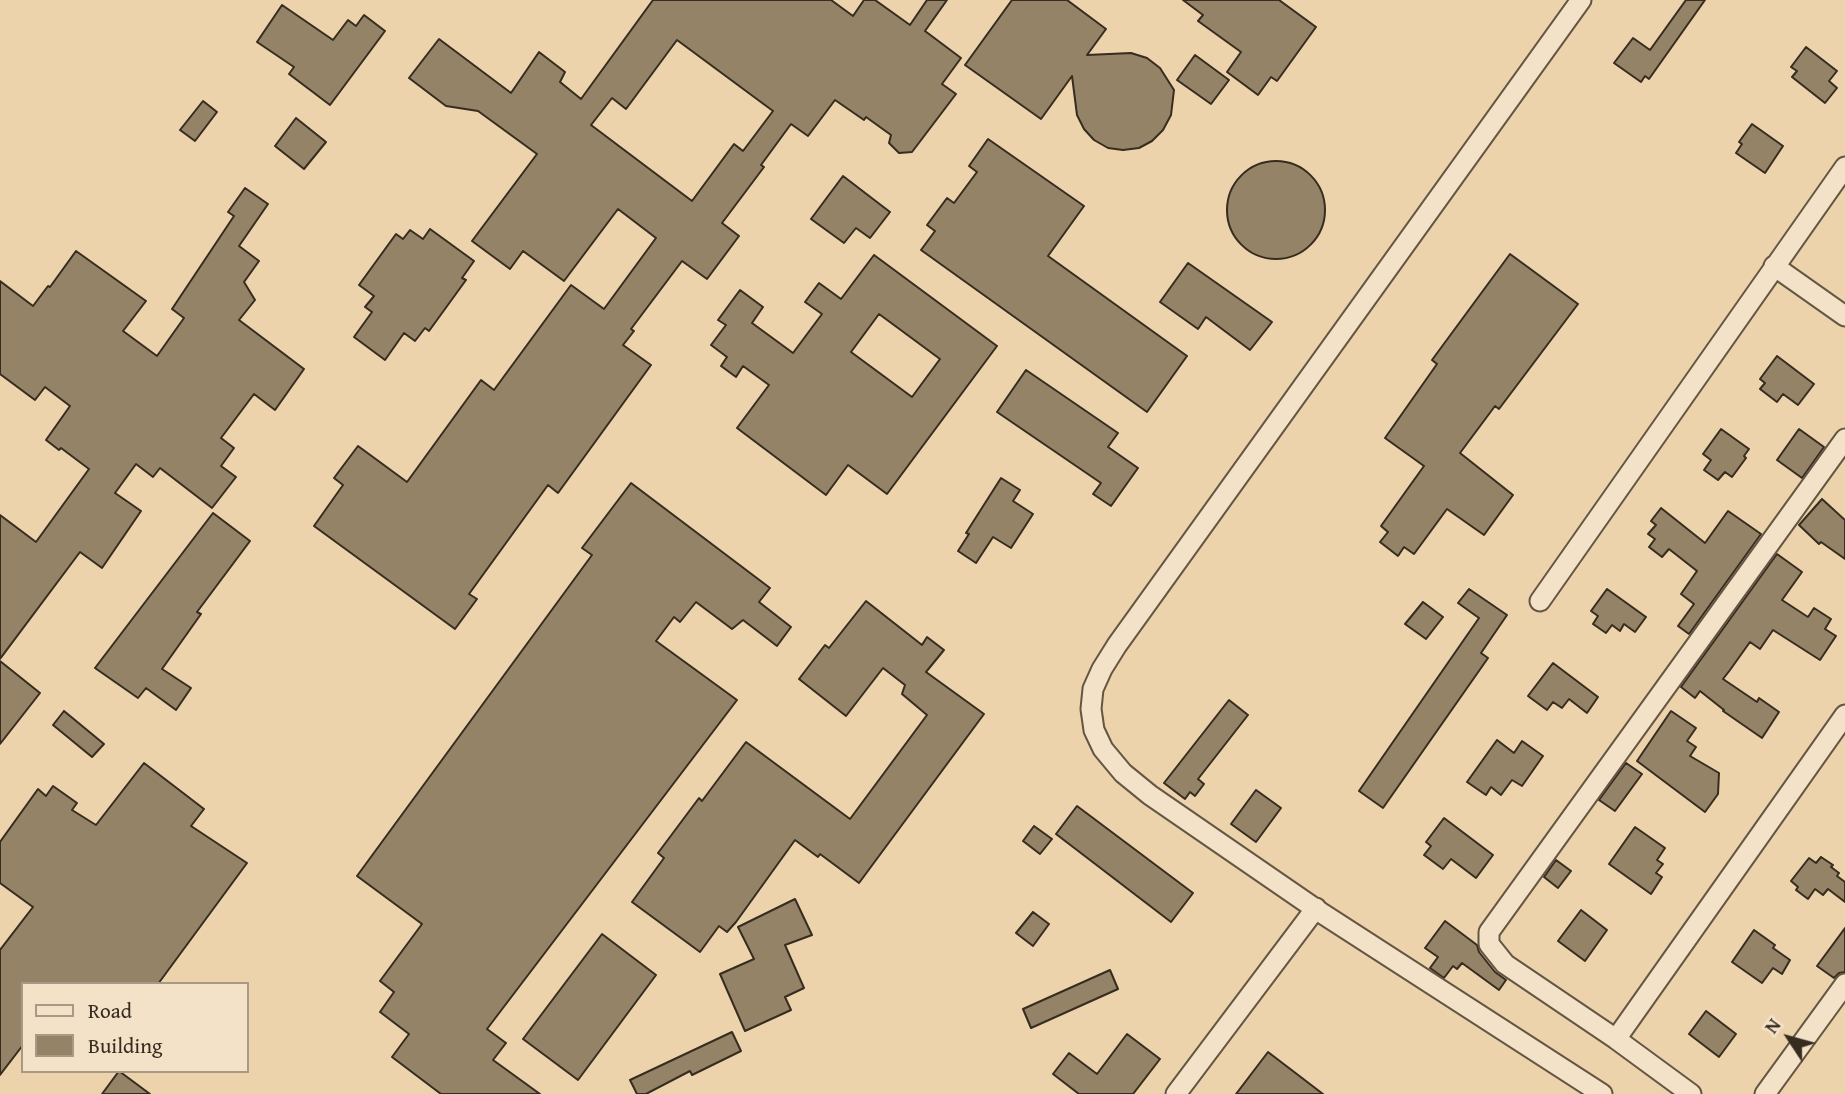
<!DOCTYPE html>
<html>
<head>
<meta charset="utf-8">
<style>
	body { margin:0 }
	#map { position:relative; width:1845px; height:1094px; overflow:hidden; background:#ecd3ab; font-family:"Gentium Book Plus",serif }
	canvas { display:block }
	.legend { position:absolute; left:21px; top:982px; width:228px; height:91px; box-sizing:border-box; background:#f3e2c8; border:2px solid #a79985; margin:0; padding:9px 12px; list-style:none; font-size:21px; color:#362c20 }
	.legend li { display:flex; align-items:center; gap:14px; height:35px }
	.legend b { width:35px; border:2px solid #a79985 }
	.north { position:absolute; left:1754px; top:1003px; width:70px; height:70px; -webkit-text-stroke:5px #f3e2c8; paint-order:stroke; rotate:306deg; font-size:19px; font-weight:700; line-height:28px; text-align:center; color:#362c20 }
	.north::after { content:''; display:block; margin:auto; width:24px; height:32px; background:#362c20; clip-path:polygon(50% 0,100% 100%,50% 72%,0 100%) }
</style>
</head>
<body>
<div id="map">
<canvas width="1845" height="1094"></canvas>
<ul class="legend">
<li><b style="height:9px;background:#f3e2c8"></b>Road</li>
<li><b style="height:19px;background:#958368"></b>Building</li>
</ul>
<div class="north">N</div>
</div>
<script>
const context = document.querySelector('canvas').getContext('2d');
context.lineJoin = 'round';
function paint(path, color) { context.fillStyle = color; context.fill(path, 'evenodd'); }
const shape = rows => new Path2D(rows.map(r => 'M' + r).join(''));
function strokePath(path, color, width, dash) { context.strokeStyle = color; context.lineWidth = width; context.lineCap = dash ? 'butt' : 'round'; context.setLineDash(dash || []); context.stroke(path); }
const building = shape([
	[653,0,831,0,853,16,864,0,875,0,910,25,927,0,947,0,925,31,961,58,942,84,956,94,912,152,899,153,889,143,891,135,866,117,864,120,835,100,808,136,791,124,761,165,764,167,722,223,739,236,707,279,682,261,631,329,634,331,623,345,651,365,558,493,548,485,469,594,477,599,455,629,314,526,343,485,334,478,358,446,407,482,481,380,494,390,571,285,604,309,656,238,618,209,564,281,523,251,510,269,472,241,537,154,478,111,446,106,409,78,439,39,511,93,539,52,565,72,560,82,581,99,653,0],
	[677,40,773,111,743,151,734,144,692,201,591,125,612,98,626,109,677,40],
	[1012,0,1067,0,1106,29,1087,55,1131,53,1147,58,1160,68,1174,90,1171,115,1163,130,1152,141,1139,148,1123,150,1108,148,1094,140,1084,129,1077,115,1072,76,1041,119,965,65,1012,0],
	[1183,0,1279,0,1316,27,1277,81,1271,77,1258,95,1227,72,1241,52,1198,21,1203,15,1183,0],
	[1686,0,1705,0,1649,79,1645,76,1641,82,1614,63,1633,38,1650,50,1686,0],
	[282,5,333,40,348,20,356,26,364,15,385,31,330,105,289,74,294,67,257,42,282,5],
	[1806,47,1837,71,1829,81,1837,88,1825,103,1792,77,1797,71,1791,67,1806,47],
	[1195,55,1229,80,1211,104,1177,80,1195,55],
	[203,101,217,112,195,141,180,130,203,101],
	[296,118,326,142,304,169,275,146,296,118],
	[1752,124,1783,146,1765,173,1736,153,1742,144,1739,142,1752,124],
	[988,139,1084,206,1048,256,1187,356,1147,412,921,250,935,231,927,225,947,198,954,203,977,172,969,166,988,139],
	'1227 210a49 49 0 1 1 98 0a49 49 0 1 1-98 0Z',
	[843,176,890,212,870,238,856,228,844,243,811,219,843,176],
	[245,188,268,204,239,246,259,261,244,282,255,300,239,320,304,369,275,410,254,394,221,438,234,448,221,466,236,477,212,508,160,468,153,477,136,464,115,493,141,511,102,568,80,552,0,659,0,515,36,542,89,469,61,448,59,450,46,440,70,406,45,387,35,400,0,374,0,281,33,306,48,286,50,287,76,251,146,301,123,331,157,356,184,318,172,309,234,216,228,212,245,188],
	[430,229,474,261,462,278,466,280,429,331,425,328,415,341,404,333,385,360,354,337,372,312,365,307,374,296,359,285,396,234,403,239,410,230,423,239,430,229],
	[1510,254,1578,304,1499,409,1495,406,1460,453,1513,495,1484,535,1447,509,1414,554,1404,547,1398,556,1380,542,1388,532,1381,526,1424,466,1385,438,1437,364,1432,360,1510,254],
	[874,255,997,346,887,494,848,465,826,495,737,428,769,385,743,366,736,377,721,366,727,357,711,345,726,325,718,320,740,290,763,307,752,323,793,353,822,314,805,302,819,283,841,299,874,255],
	[879,314,940,359,912,397,851,352,879,314],
	[1188,263,1272,322,1250,350,1206,317,1198,329,1160,302,1188,263],
	[1777,356,1814,384,1798,405,1783,394,1777,402,1760,389,1765,383,1760,379,1777,356],
	[1026,370,1118,433,1108,447,1138,468,1111,506,1093,494,1101,483,997,412,1026,370],
	[1721,429,1749,449,1744,456,1746,458,1732,477,1725,472,1718,480,1704,470,1711,460,1703,454,1721,429],
	[1799,429,1824,447,1802,478,1777,460,1799,429],
	[1001,478,1020,490,1013,501,1033,514,1011,548,993,537,976,563,958,551,969,534,966,533,1001,478],
	[631,483,770,588,759,602,791,627,777,646,743,620,732,629,696,602,680,622,674,617,656,641,737,700,487,1029,506,1043,493,1060,540,1094,441,1094,392,1057,409,1034,380,1012,394,992,380,981,422,924,357,876,592,555,582,548,631,483],
	[1822,499,1845,520,1845,559,1821,542,1819,544,1799,525,1822,499],
	[1661,508,1705,543,1728,511,1761,534,1689,634,1678,626,1694,604,1681,594,1697,571,1669,549,1662,557,1649,547,1655,539,1648,534,1656,525,1651,521,1661,508],
	[213,513,250,541,197,612,201,614,162,669,191,688,176,710,146,688,138,698,95,668,213,513],
	[1777,554,1802,572,1782,600,1808,617,1814,608,1831,619,1825,629,1836,636,1820,660,1773,630,1760,649,1750,642,1730,670,1723,679,1757,702,1759,698,1779,712,1762,738,1723,711,1724,710,1700,691,1695,698,1681,687,1777,554],
	[1469,589,1507,615,1481,653,1488,658,1383,808,1359,791,1479,618,1458,603,1469,589],
	[1607,589,1646,617,1635,632,1624,624,1620,631,1612,625,1606,633,1593,624,1598,616,1591,611,1607,589],
	[866,601,922,645,927,637,944,650,926,672,984,714,859,883,820,854,818,857,795,840,736,922,727,932,719,926,700,952,632,902,664,858,658,853,699,798,702,801,746,742,850,819,927,715,902,694,905,685,883,668,846,716,799,679,825,645,829,648,866,601],
	[1423,602,1443,617,1426,639,1405,624,1423,602],
	[0,661,40,693,0,744,0,661],
	[1553,663,1598,697,1587,713,1569,699,1562,708,1553,702,1547,710,1528,696,1553,663],
	[1229,700,1248,715,1198,779,1204,784,1195,796,1190,792,1185,799,1164,783,1229,700],
	[64,711,104,744,92,757,53,725,64,711],
	[1671,711,1696,728,1687,741,1696,747,1690,756,1719,773,1718,794,1705,812,1637,761,1671,711],
	[1497,740,1514,753,1522,741,1543,756,1522,786,1512,780,1501,795,1491,787,1486,795,1467,782,1497,740],
	[144,763,204,809,191,826,247,863,158,984,23,984,23,1045,0,1075,0,950,33,907,0,883,0,842,38,789,46,796,53,786,77,803,72,810,96,825,144,763],
	[1626,763,1642,774,1615,811,1599,800,1626,763],
	[1256,790,1281,808,1256,842,1231,824,1256,790],
	[1077,806,1193,893,1171,922,1056,834,1077,806],
	[1444,818,1493,855,1476,878,1451,859,1443,869,1424,855,1431,846,1426,842,1444,818],
	[1034,826,1052,839,1040,854,1023,841,1034,826],
	[1635,827,1665,848,1657,860,1663,864,1656,873,1662,877,1651,894,1609,864,1635,827],
	[1821,857,1833,865,1831,867,1839,873,1837,876,1845,882,1845,902,1828,889,1823,895,1815,889,1808,899,1796,890,1798,887,1791,881,1809,858,1816,863,1821,857],
	[1556,860,1571,871,1558,888,1544,877,1556,860],
	[795,899,812,935,785,945,804,988,785,997,791,1010,745,1031,720,974,754,959,738,927,795,899],
	[1581,910,1607,930,1585,961,1558,941,1581,910],
	[1033,912,1049,924,1033,946,1016,933,1033,912],
	[1445,921,1477,945,1479,952,1495,972,1506,980,1499,990,1462,963,1457,969,1453,966,1444,978,1430,968,1438,957,1425,948,1445,921],
	[1845,928,1845,972,1839,973,1834,978,1817,966,1845,928],
	[1754,930,1775,945,1773,948,1790,960,1782,974,1773,968,1762,983,1732,962,1754,930],
	[602,934,656,975,578,1080,523,1039,602,934],
	[1110,970,1118,989,1031,1028,1023,1009,1110,970],
	[1706,1011,1736,1034,1719,1057,1689,1034,1706,1011],
	[732,1032,741,1051,692,1075,690,1071,646,1094,637,1094,630,1080,732,1032],
	[1127,1034,1160,1059,1133,1094,1079,1094,1053,1074,1069,1053,1097,1074,1127,1034],
	[1268,1052,1323,1094,1236,1094,1268,1052],
	[119,1071,150,1094,102,1094,119,1071]
]);
const minor = shape([
	[1581,0,1117,645,1102,669,1093,689,1091,709,1094,730,1103,749,1123,773,1150,795,1323,914,1602,1094],
	[1774,266,1845,316],
	[1540,601,1845,167],
	[1616,1039,1845,715],
	[1176,1094,1316,908],
	[1691,1094,1616,1039,1505,964,1489,944,1489,932,1845,439],
	[1765,1094,1845,984]
]);
paint(building, '#958368');
strokePath(building, '#362c20', 2);
strokePath(minor, '#645643', 23);
strokePath(minor, '#f3e2c8', 19);
</script>
</body>
</html>
